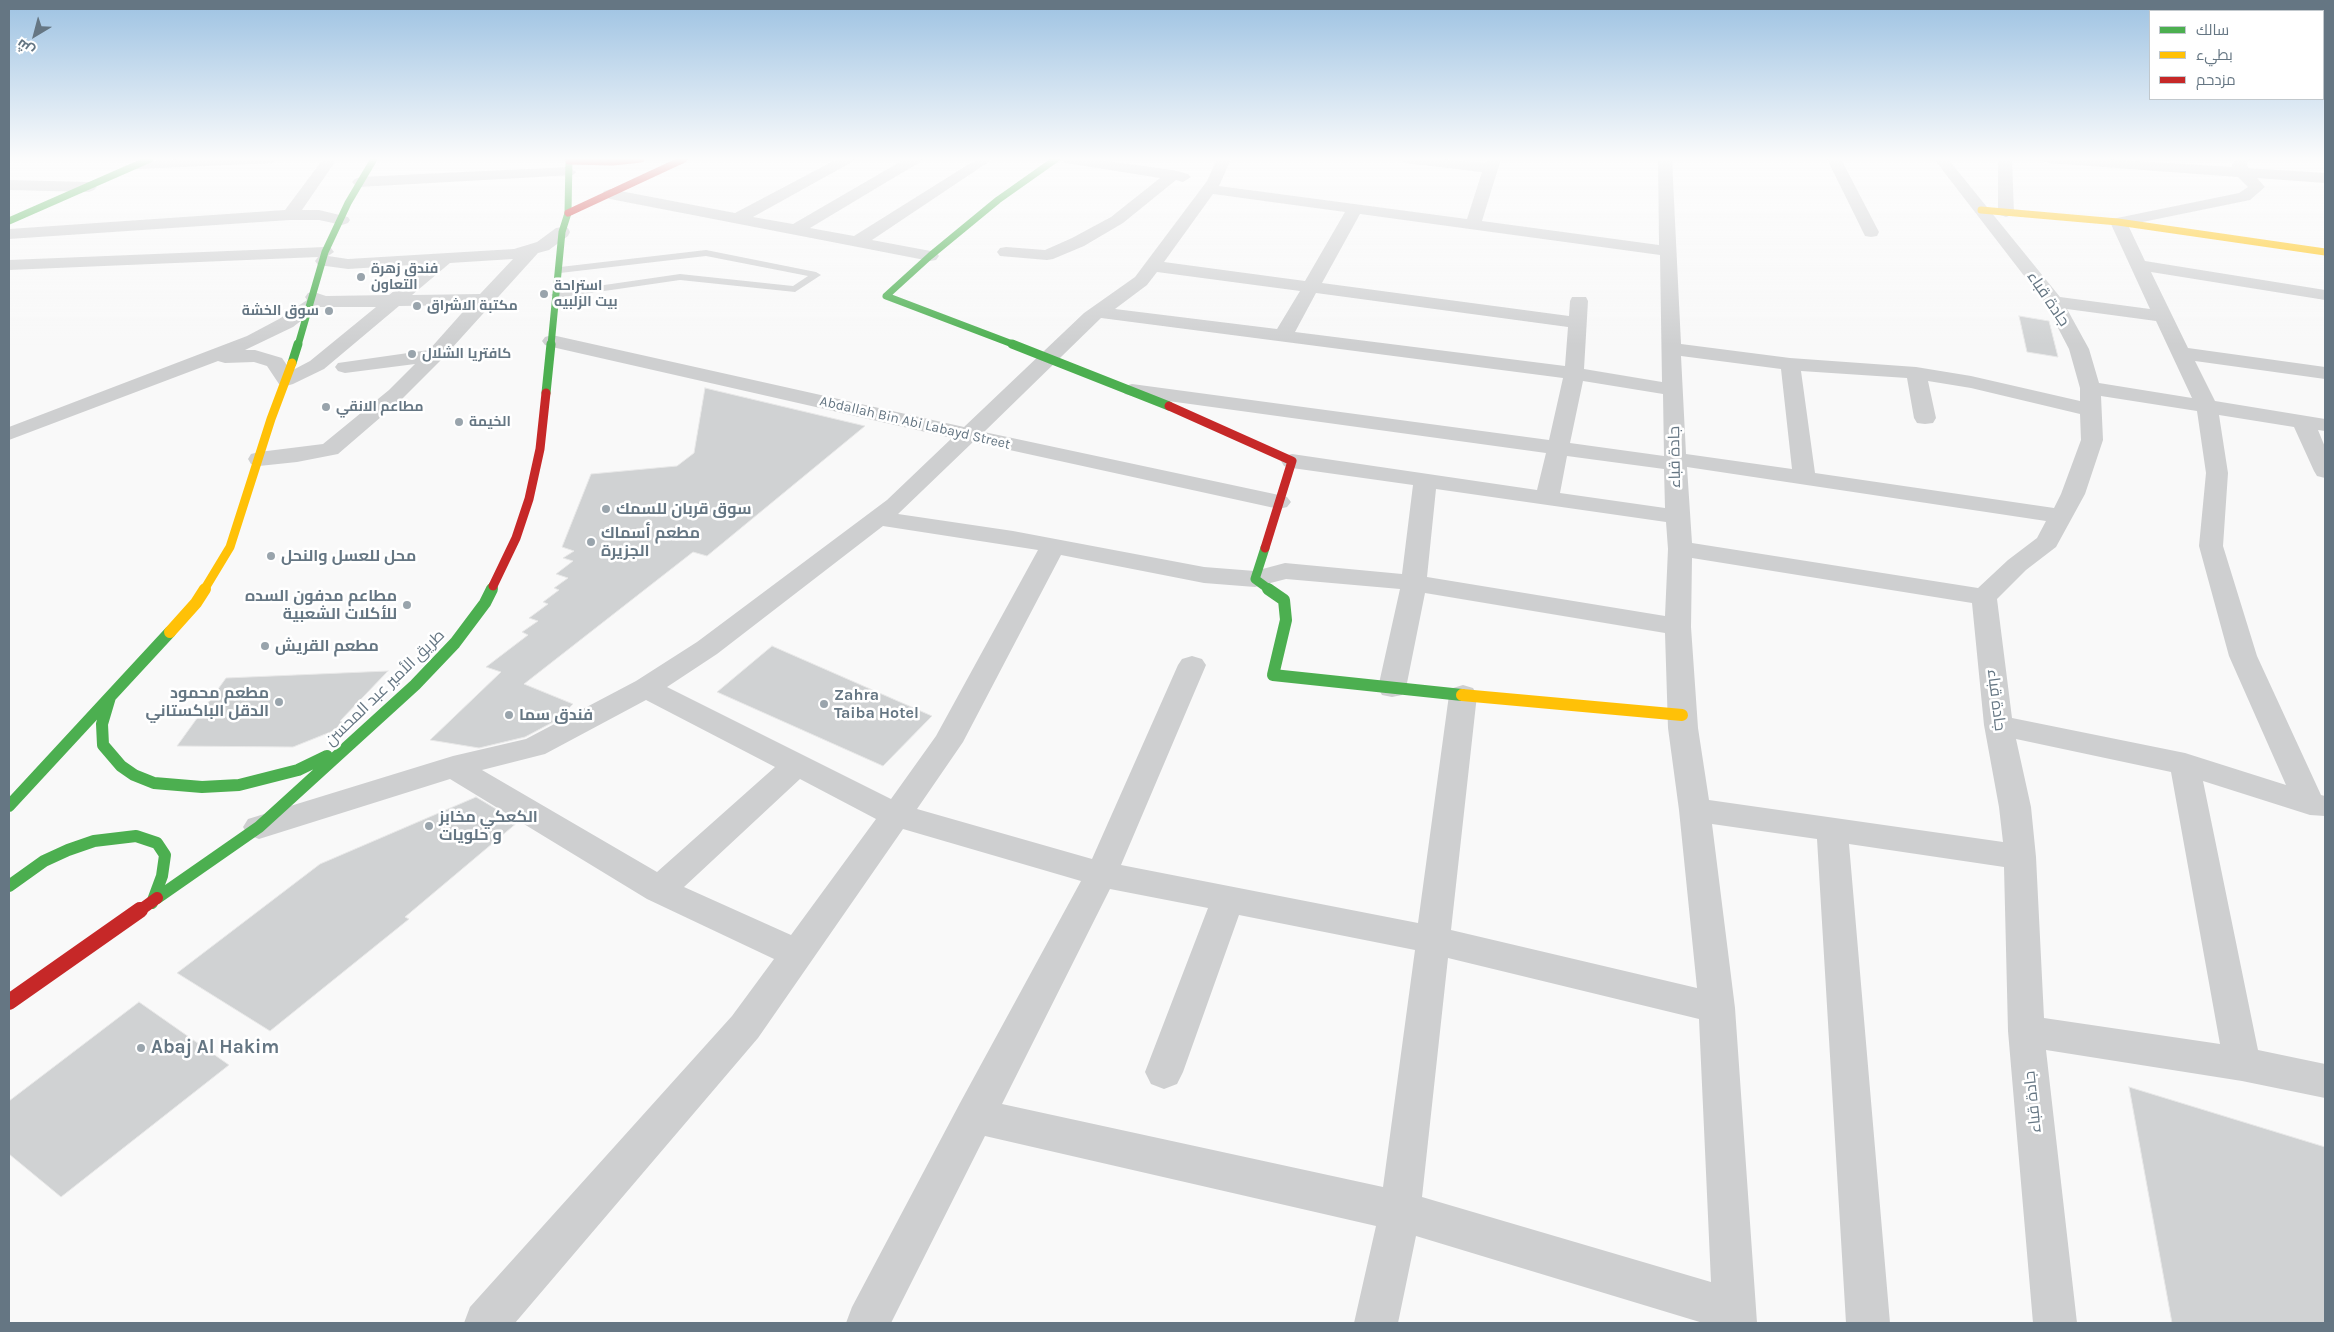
<!DOCTYPE html>
<html>
<head>
<meta charset="utf-8">
<style>
	body { margin:0 }
	#map { position:relative; width:2334px; height:1332px; overflow:hidden; background:#f9f9f9; font-family:Karla,Cairo,sans-serif }
	canvas { display:block }
	.frame { position:absolute; inset:0; border:10px solid #657683; pointer-events:none }
	.legend { position:absolute; left:2149px; top:10px; width:175px; height:90px; box-sizing:border-box; background:#fff; border:1px solid #c1c8cd; margin:0; padding:6px 9px; list-style:none; font-size:15px; color:#657683 }
	.legend li { display:flex; align-items:center; gap:10px; height:25px }
	.legend b { width:25px; border:1px solid #c1c8cd }
	.north { position:absolute; left:10px; top:10px; width:50px; height:50px; -webkit-text-stroke:4px #fff; paint-order:stroke; rotate:217deg; font-size:14px; font-weight:700; line-height:20px; text-align:center; color:#657683 }
	.north::after { content:''; display:block; margin:auto; width:18px; height:22px; background:#657683; clip-path:polygon(50% 0,100% 100%,50% 72%,0 100%) }
</style>
</head>
<body>
<div id="map">
<canvas width="2334" height="1332"></canvas>
<div class="frame"></div>
<ul class="legend">
<li><b style="height:6px;background:#4caf50"></b>سالك</li>
<li><b style="height:6px;background:#ffc107"></b>بطيء</li>
<li><b style="height:6px;background:#c62828"></b>مزدحم</li>
</ul>
<div class="north">ش</div>
</div>
<script>
const context = document.querySelector('canvas').getContext('2d');
context.lineJoin = 'round';
function paint(path, color) { context.fillStyle = color; context.fill(path, 'evenodd'); }
const shape = rows => new Path2D(rows.map(r => 'M' + r).join(''));
function strokePath(path, color, width, dash) { context.strokeStyle = color; context.lineWidth = width; context.lineCap = dash ? 'butt' : 'round'; context.setLineDash(dash || []); context.stroke(path); }
function label(font, color, halo, rows, align = 'center') {
  context.font = font + ' Karla,Cairo,sans-serif'; context.lineWidth = 5; context.setLineDash([]); context.textBaseline = 'middle'; context.strokeStyle = halo; context.fillStyle = color; for (const [text, x, y, turn = 0] of rows) {
    context.save(); context.translate(x, y); context.rotate((+turn || 0) * Math.PI / 180); context.textAlign = isNaN(turn) ? turn : align; if (halo) context.strokeText(text, 0, 0); context.fillText(text, 0, 0); context.restore();
  }
}
const building = shape([
	[2019,316,2049,321,2058,357,2027,352,2019,316],
	[705,388,865,426,707,556,693,552,524,684,573,704,557,720,525,737,479,748,430,740,501,672,486,667,528,635,522,632,538,621,529,618,548,604,543,602,559,590,554,588,568,578,556,574,573,561,563,558,574,551,562,547,591,474,677,466,694,453,705,388],
	[772,646,932,716,883,766,717,692,772,646],
	[388,671,340,721,348,725,293,747,177,746,226,678,388,671],
	[476,797,518,822,405,917,409,919,270,1031,177,973,320,864,476,797],
	[139,1002,229,1065,61,1197,9,1154,9,1101,139,1002],
	[2129,1087,2325,1147,2325,1323,2172,1323,2129,1087]
]);
const lane = shape([
	[706,250,816,272,821,275,795,292,680,280,556,298,551,295,556,292,680,274,793,286,808,276,706,256,560,273,555,270,560,267,706,250]
]);
const street = shape([
	[183,159,279,159,272,163,138,169,131,165,138,161,183,159],
	[323,159,337,159,302,210,319,210,348,217,350,220,348,223,342,225,319,220,290,220,9,239,9,229,285,210,323,159],
	[837,159,854,159,852,162,753,217,793,224,905,159,922,159,920,162,810,228,854,236,977,159,993,159,872,240,936,252,939,256,936,260,930,261,610,199,604,197,602,194,604,191,610,189,735,213,837,159],
	[1059,159,1092,159,1173,170,1188,174,1191,177,1183,182,1176,180,1123,223,1084,246,1053,259,1047,260,1000,256,997,252,1000,248,1006,247,1045,250,1072,238,1111,217,1160,178,1066,163,1059,159],
	[1217,159,1231,159,1219,186,1467,219,1482,172,1405,163,1398,159,1443,159,1485,163,1487,159,1501,159,1482,221,1659,245,1658,159,1672,159,1681,344,1790,358,1916,367,1971,376,2080,401,2080,388,2069,349,2045,303,1934,159,1948,159,2060,297,2150,309,2110,222,2112,219,2239,193,2248,187,2238,177,2049,163,2044,162,2042,159,2107,159,2232,167,2232,164,2236,159,2250,159,2247,164,2248,168,2325,173,2325,183,2257,178,2265,187,2250,200,2128,225,2145,261,2325,290,2325,300,2151,272,2188,348,2325,367,2325,379,2195,361,2215,401,2325,419,2325,431,2318,430,2325,447,2325,478,2317,476,2314,471,2294,427,2219,415,2228,473,2223,546,2257,656,2321,795,2325,796,2325,816,2310,815,2203,781,2258,1050,2325,1064,2325,1098,2242,1081,2046,1050,2077,1323,2033,1323,2008,1031,2004,867,1849,844,1890,1323,1846,1323,1817,839,1712,824,1735,1008,1757,1323,1703,1323,1416,1236,1398,1323,1354,1323,1376,1226,985,1136,891,1323,846,1323,852,1307,960,1103,1081,881,903,829,758,1038,515,1323,464,1323,470,1307,732,1016,774,959,647,899,450,779,259,839,248,835,243,827,248,819,453,756,526,739,636,681,697,642,887,500,952,438,552,347,545,345,542,341,545,337,552,335,964,427,1084,313,1135,277,1207,181,1217,159],
	[1213,194,1345,212,1305,281,1164,262,1213,194],
	[1360,214,1660,255,1662,382,1584,369,1588,301,1586,297,1572,297,1570,301,1569,316,1322,283,1360,214],
	[1157,272,1300,291,1277,329,1115,309,1147,285,1157,272],
	[1316,293,1568,327,1565,366,1295,332,1316,293],
	[2067,309,2156,321,2192,398,2099,383,2089,349,2067,309],
	[1101,318,1563,378,1549,440,1132,384,1125,386,1122,390,1125,394,1132,396,1546,453,1537,490,1292,454,1284,456,1281,461,1284,466,1292,468,1413,485,1402,574,1285,563,1255,571,1204,567,1013,531,898,514,973,442,1279,509,1287,507,1291,502,1287,497,1279,495,984,432,1101,318],
	[1681,356,1781,369,1792,469,1686,454,1681,356],
	[1801,371,1907,378,1914,418,1917,423,1925,424,1933,423,1936,418,1928,381,1971,388,2080,414,2081,440,2061,494,2054,508,1815,473,1801,371],
	[1583,381,1663,394,1664,456,1570,443,1583,381],
	[2101,396,2197,411,2206,473,2199,546,2229,656,2286,785,2185,753,2012,718,1997,599,2026,570,2056,547,2085,494,2103,440,2101,396],
	[1567,456,1664,469,1665,508,1560,493,1567,456],
	[1687,467,2046,521,2037,538,2008,560,1978,588,1692,543,1687,467],
	[1436,489,1666,522,1668,549,1665,616,1427,577,1436,489],
	[883,526,1038,550,936,736,891,799,667,687,717,654,883,526],
	[1061,555,1204,583,1255,587,1286,579,1400,589,1378,688,1382,695,1392,697,1402,695,1406,688,1425,593,1665,633,1668,728,1679,810,1697,988,1451,930,1477,695,1473,688,1463,685,1453,688,1449,695,1418,923,1121,865,1206,665,1202,659,1192,656,1182,659,1178,665,1092,859,917,809,963,742,1061,555],
	[1692,558,1972,603,1984,725,1999,807,2003,842,1709,800,1698,728,1691,627,1692,558],
	[646,700,775,767,657,872,482,770,545,754,646,700],
	[2016,739,2171,772,2220,1044,2044,1018,2036,857,2031,807,2016,739],
	[800,779,876,819,791,935,684,887,800,779],
	[1110,889,1208,908,1145,1072,1151,1084,1164,1089,1177,1084,1183,1072,1239,915,1415,950,1383,1187,1002,1104,1110,889],
	[1448,958,1699,1019,1711,1282,1422,1197,1448,958],
	[1827,159,1841,159,1879,232,1877,236,1871,237,1865,236,1863,232,1827,159],
	[1998,159,2012,159,2014,212,2012,215,2006,217,2000,215,1998,212,1998,159],
	[568,167,576,172,573,175,360,187,355,185,352,182,355,179,360,177,568,167],
	[9,180,89,182,94,184,97,187,94,190,89,192,9,190,9,180],
	[562,227,568,228,570,232,568,236,549,250,538,253,442,359,403,398,338,454,297,462,259,466,251,464,248,459,251,454,259,452,323,444,389,390,415,364,345,373,338,371,335,367,338,363,429,350,469,305,399,306,324,369,293,384,286,386,279,384,267,366,254,362,225,363,218,361,9,440,9,427,247,336,279,319,307,300,305,297,308,293,314,292,326,296,389,295,427,264,348,269,318,265,315,261,318,257,9,270,9,260,325,247,331,248,334,252,328,256,348,259,514,249,537,242,556,228,562,227],
	[513,259,480,294,412,295,450,263,513,259],
	[319,307,376,307,310,361,291,371,282,358,255,350,245,350,293,327,319,307]
]);
const fastFar2 = shape([
	[9,221,150,159],
	[298,345,325,252,348,203,374,159],
	[551,345,562,232,568,213,569,159],
	[1015,345,886,296,930,256,998,200,1056,159]
]);
const fastFar1 = shape([
	[1012,344,1169,406],
	[292,363,298,344],
	[546,393,551,344],
	[1265,548,1255,579,1270,590],
	[491,590,493,586]
]);
const fast = shape([
	[1268,589,1284,600,1286,620,1273,675,1462,695],
	[110,697,102,724,103,745,121,766,134,775,154,783,202,787,239,785,298,770,327,756],
	[9,806,170,632],
	[9,886,44,861,68,850,94,841,136,836,157,843,165,855,162,876,152,903],
	[157,898,259,827,415,685,455,643,485,603,492,589]
]);
const slowFar2 = shape([
	[1981,210,2118,222,2325,252]
]);
const slowFar1 = shape([
	[204,590,230,547,271,419,292,363]
]);
const slow = shape([
	[170,632,196,603,205,589],
	[1462,695,1682,715]
]);
const jamFar3 = shape([
	[569,161,613,162,641,159],
	[568,213,684,159]
]);
const jamFar2 = shape([
	[1169,406,1292,461,1265,548],
	[493,586,516,538,529,499,540,449,546,393]
]);
const jamFar1 = shape([
	[139,911,157,898]
]);
const jam = shape([
	[9,1002,140,910]
]);
const markers = [
	[361,277,5,"#99a4ac"],
	[544,294,5,"#99a4ac"],
	[417,306,5,"#99a4ac"],
	[329,311,5,"#99a4ac"],
	[412,354,5,"#99a4ac"],
	[326,407,5,"#99a4ac"],
	[459,422,5,"#99a4ac"],
	[606,509,5,"#99a4ac"],
	[591,542,5,"#99a4ac"],
	[271,556,5,"#99a4ac"],
	[407,605,5,"#99a4ac"],
	[265,646,5,"#99a4ac"],
	[279,702,5,"#99a4ac"],
	[824,704,5,"#99a4ac"],
	[509,715,5,"#99a4ac"],
	[429,826,5,"#99a4ac"],
	[141,1048,5,"#99a4ac"]
];
const farPoinames = [
	["فندق زهرة",371,269],
	["التعاون",371,285],
	["استراحة",554,286],
	["بيت الزلبيه",554,302],
	["مكتبة الاشراق",427,306],
	["سوق الخشة",319,311,"right"],
	["كافتريا الشلال",422,354],
	["مطاعم الانقي",336,407],
	["الخيمة",469,422]
];
const farStreetnames = [
	["Abdallah Bin Abi Labayd Street",915,423,13]
];
const streetNames = [
	["جادة قباء",2048,299,56],
	["جادة قباء",1675,457,-91],
	["طريق الأمير عبد المحسن",385,688,-44],
	["جادة قباء",1996,700,83],
	["جادة قباء",2033,1102,-96]
];
const poiNames = [
	["سوق قربان للسمك",616,509],
	["مطعم أسماك",601,533],
	["الجزيرة",601,551],
	["محل للعسل والنحل",281,556],
	["مطاعم مدفون السده",397,596,"right"],
	["للأكلات الشعبية",397,614,"right"],
	["مطعم القريش",275,646],
	["مطعم محمود",269,693,"right"],
	["الدقل الباكستاني",269,711,"right"],
	["Zahra",834,695],
	["Taiba Hotel",834,713],
	["فندق سما",519,715],
	["الكعكي مخابز",439,817],
	["و حلويات",439,835]
];
const nearPoinames = [
	["Abaj Al Hakim",151,1048]
];
paint(building, '#d0d2d3');
strokePath(building, '#e8e8e8', 1);
paint(lane, '#cecfd0');
paint(street, '#cecfd0');
strokePath(fastFar2, '#4caf50', 7);
strokePath(fastFar1, '#4caf50', 9);
strokePath(fast, '#4caf50', 12);
strokePath(slowFar2, '#ffc107', 7);
strokePath(slowFar1, '#ffc107', 9);
strokePath(slow, '#ffc107', 12);
strokePath(jamFar3, '#c62828', 7);
strokePath(jamFar2, '#c62828', 9);
strokePath(jamFar1, '#c62828', 12);
strokePath(jam, '#c62828', 16);
const sky = context.createLinearGradient(0, 0, 0, 345);
sky.addColorStop(0, '#9dc2e2');
sky.addColorStop(0.46, '#fcfcfc');
sky.addColorStop(1, '#fcfcfc00');
context.fillStyle = sky;
context.fillRect(0, 0, 2334, 345);
for (const [x, y, r, color] of markers) { const dot = new Path2D(); dot.arc(x, y, r, 0, 2 * Math.PI); context.fillStyle = color; context.fill(dot); strokePath(dot, '#fff', 2); }
label('bold 14px', '#657683', '#fff', farPoinames, 'left');
label('14px', '#657683', '#fff', farStreetnames);
label('16px', '#657683', '#fff', streetNames);
label('bold 16px', '#657683', '#fff', poiNames, 'left');
label('bold 19px', '#657683', '#fff', nearPoinames, 'left');
</script>
</body>
</html>
